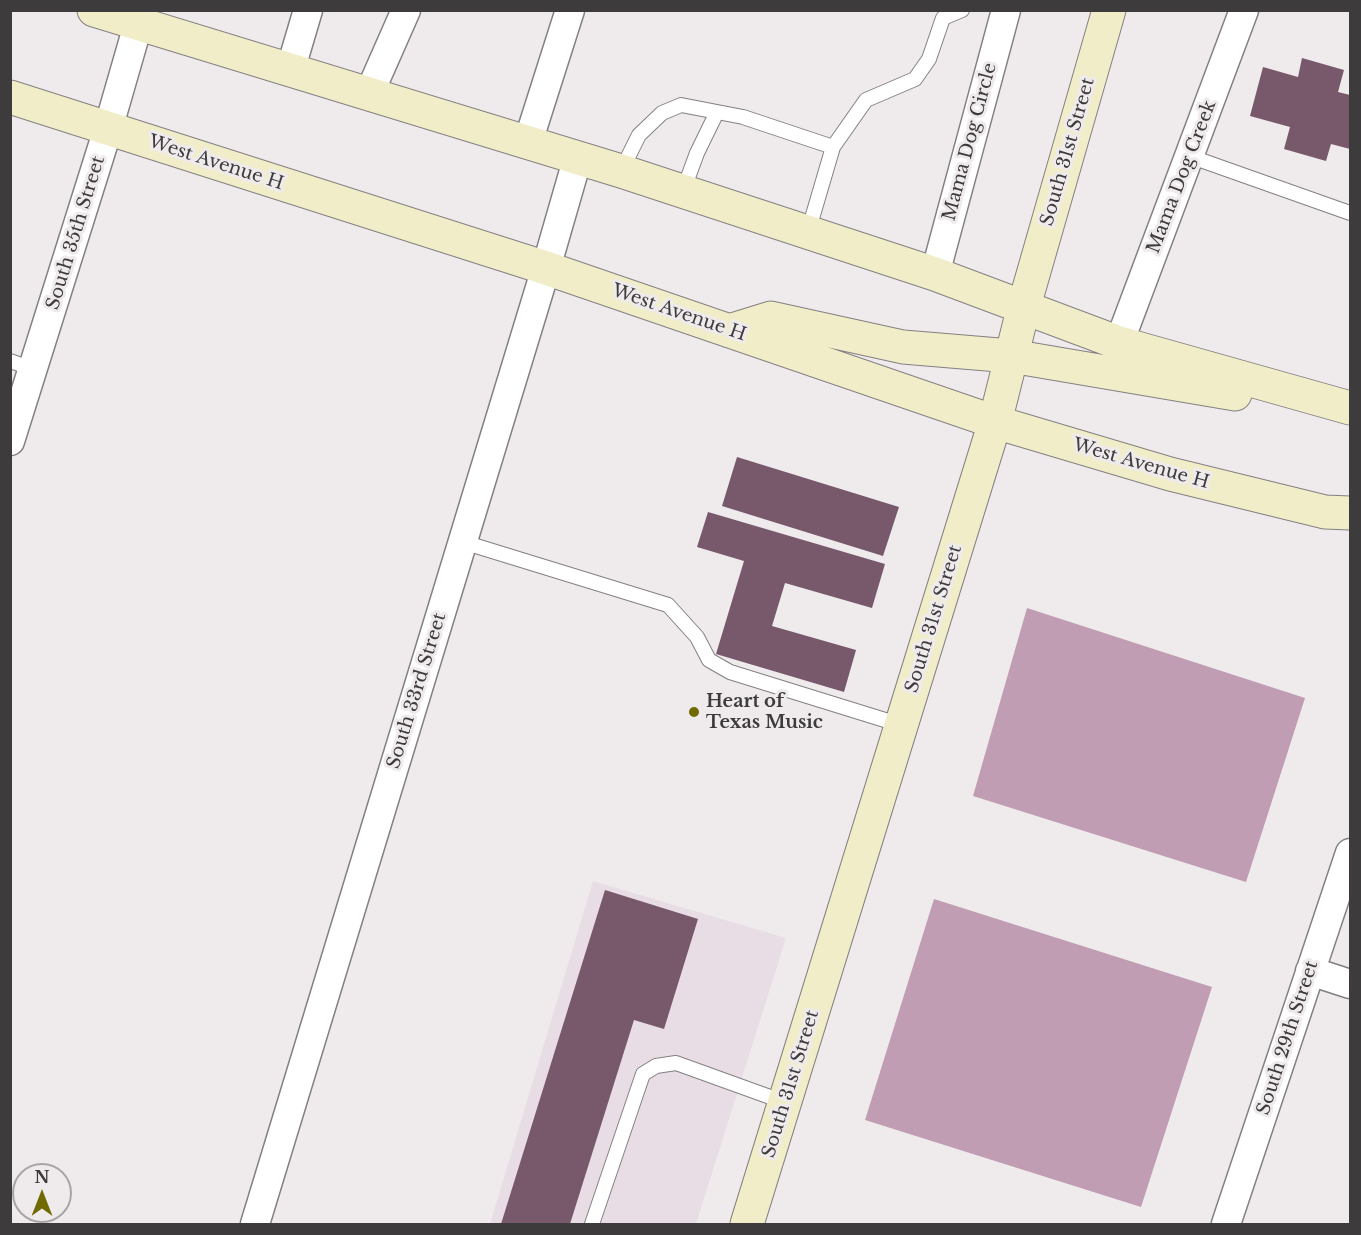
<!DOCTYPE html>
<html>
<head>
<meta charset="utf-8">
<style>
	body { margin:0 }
	#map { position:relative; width:1361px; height:1235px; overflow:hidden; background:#efebed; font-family:"Libre Baskerville",serif }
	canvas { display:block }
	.frame { position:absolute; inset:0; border:12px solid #3d3b3c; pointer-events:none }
	.north { position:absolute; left:12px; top:1163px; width:60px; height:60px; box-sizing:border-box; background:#efebed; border:2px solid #a8a5a6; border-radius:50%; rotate:0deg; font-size:16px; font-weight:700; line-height:24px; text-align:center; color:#3d3b3c }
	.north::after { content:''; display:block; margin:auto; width:21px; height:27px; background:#716901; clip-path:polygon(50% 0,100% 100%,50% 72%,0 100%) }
</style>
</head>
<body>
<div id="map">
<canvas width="1361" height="1235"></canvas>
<div class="frame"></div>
<div class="north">N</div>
</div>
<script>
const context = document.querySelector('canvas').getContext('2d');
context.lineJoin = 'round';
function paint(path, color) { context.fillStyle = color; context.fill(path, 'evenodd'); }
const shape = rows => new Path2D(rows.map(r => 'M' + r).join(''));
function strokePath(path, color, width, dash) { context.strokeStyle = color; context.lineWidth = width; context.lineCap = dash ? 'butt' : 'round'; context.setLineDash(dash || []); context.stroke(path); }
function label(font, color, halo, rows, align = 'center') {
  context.font = font + ' "Libre Baskerville",serif'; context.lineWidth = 6; context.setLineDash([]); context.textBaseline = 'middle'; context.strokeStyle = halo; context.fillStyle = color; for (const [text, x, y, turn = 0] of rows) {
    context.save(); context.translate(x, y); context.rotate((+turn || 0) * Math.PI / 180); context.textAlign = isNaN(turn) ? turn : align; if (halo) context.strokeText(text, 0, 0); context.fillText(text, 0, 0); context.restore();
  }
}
const built = shape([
	[593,881,786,938,696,1224,490,1224]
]);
const water = shape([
	[1027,608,1305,698,1246,882,973,796],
	[934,899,1212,987,1141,1207,865,1120]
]);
const building = shape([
	[1302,58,1344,70,1338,92,1350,95,1350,149,1331,144,1326,161,1284,149,1290,127,1250,116,1263,67,1298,77],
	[737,457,899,507,883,556,722,506],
	[708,512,885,564,872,608,785,583,772,626,856,650,844,692,716,654,744,561,697,547],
	[605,890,698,919,664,1029,634,1020,570,1224,501,1224]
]);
const lane = shape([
	[833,147,866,100,915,79,929,59,943,18,962,10],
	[1189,156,1350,213],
	[621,171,639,135,662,113,681,105,743,117,833,147,808,232],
	[683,191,697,153,717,112],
	[10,361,33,369],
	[463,542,668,605,697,637,709,660,730,672,901,725],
	[592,1224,643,1074,656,1066,676,1063,784,1102]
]);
const street = shape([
	[290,71,308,10],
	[369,94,406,10],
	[528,142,570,10],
	[935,274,1006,10],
	[1119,343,1244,10],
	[10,441,108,129,138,25],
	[1310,971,1350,984],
	[255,1224,546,268,578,157],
	[1226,1224,1350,853]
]);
const secondary = shape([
	[94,10,621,171,935,274,1119,343,1350,408],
	[10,97,546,268,995,422,1170,474,1325,512,1350,513],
	[729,331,771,318,903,347,1011,356,1235,394],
	[747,1224,995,422,1024,306,1109,10]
]);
const markers = [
	[694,712,6,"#716901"]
];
const streetNames = [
	["Mama Dog Circle",970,142,-75],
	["South 31st Street",1068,152,-74],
	["West Avenue H",216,163,18],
	["Mama Dog Creek",1182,177,-69],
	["South 35th Street",76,233,-73],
	["West Avenue H",679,313,19],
	["West Avenue H",1141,464,16],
	["South 31st Street",934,619,-73],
	["South 33rd Street",417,691,-73],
	["South 29th Street",1288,1038,-72],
	["South 31st Street",791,1084,-73]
];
const poiNames = [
	["Heart of",706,702],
	["Texas Music",706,723]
];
paint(built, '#e8dde4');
paint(water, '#c09db2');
paint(building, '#78586b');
strokePath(lane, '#848082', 16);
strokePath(street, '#848082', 31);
strokePath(secondary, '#848082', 35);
strokePath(lane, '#fff', 14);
strokePath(street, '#fff', 28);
strokePath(secondary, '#f0edc8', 33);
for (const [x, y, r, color] of markers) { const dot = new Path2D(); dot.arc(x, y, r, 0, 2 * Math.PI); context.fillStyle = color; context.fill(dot); strokePath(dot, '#efebed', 2); }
label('18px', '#3d3b3c', '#efebed', streetNames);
label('bold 18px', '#3d3b3c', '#efebed', poiNames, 'left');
</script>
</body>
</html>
